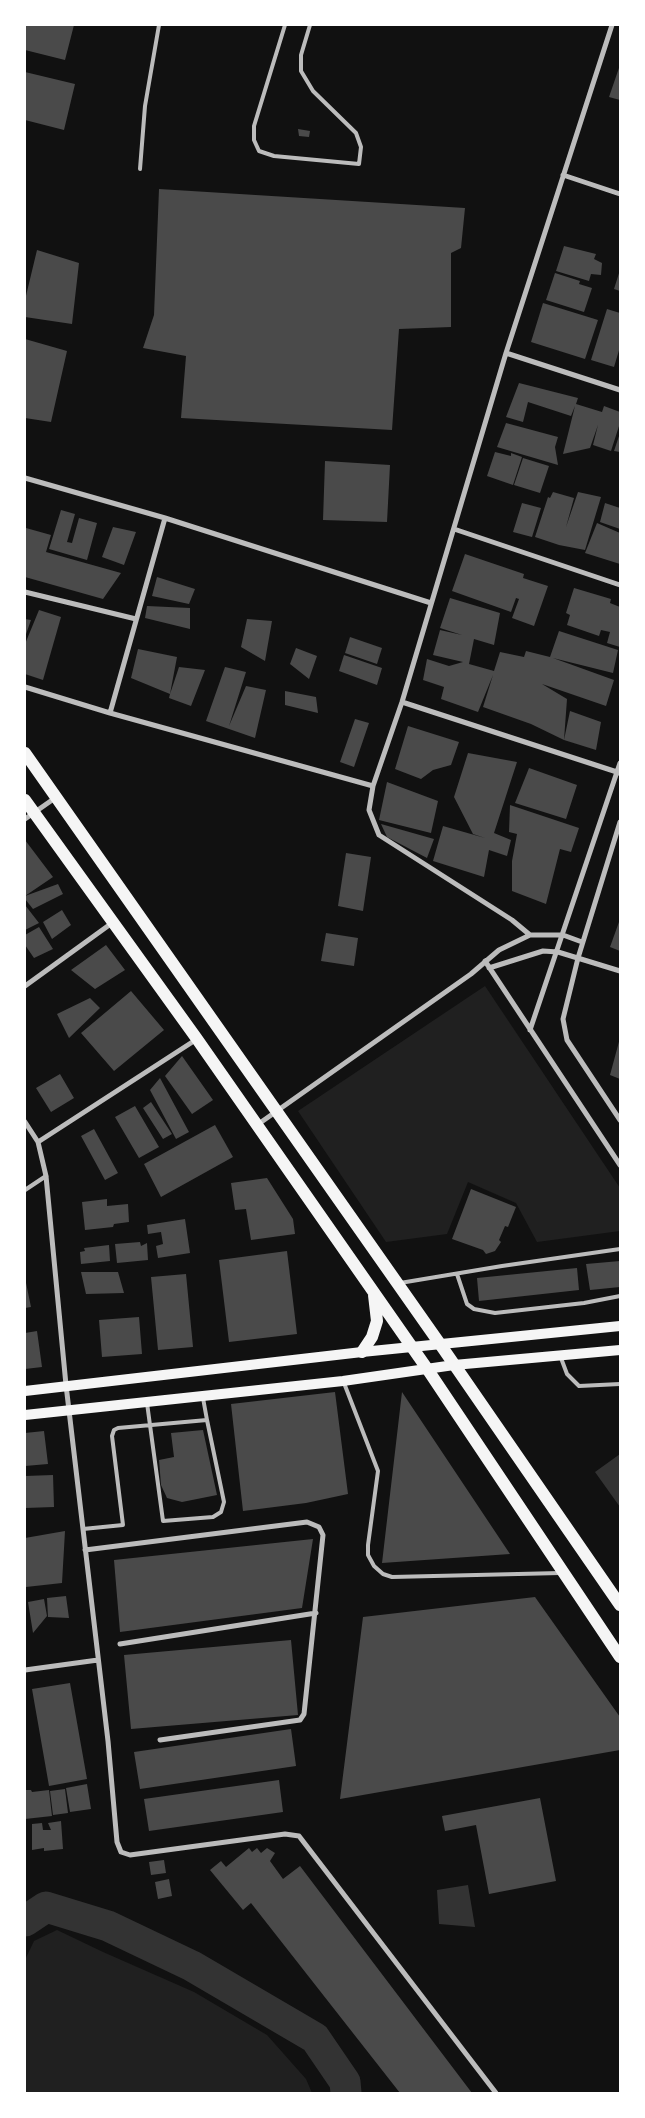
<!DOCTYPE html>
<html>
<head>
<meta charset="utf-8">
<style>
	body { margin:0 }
	#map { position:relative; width:645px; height:2118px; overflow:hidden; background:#111; font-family:"Space Grotesk",sans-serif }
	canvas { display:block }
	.frame { position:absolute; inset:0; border:26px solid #fff; pointer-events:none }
</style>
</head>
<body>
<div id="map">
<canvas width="645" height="2118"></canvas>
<div class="frame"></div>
</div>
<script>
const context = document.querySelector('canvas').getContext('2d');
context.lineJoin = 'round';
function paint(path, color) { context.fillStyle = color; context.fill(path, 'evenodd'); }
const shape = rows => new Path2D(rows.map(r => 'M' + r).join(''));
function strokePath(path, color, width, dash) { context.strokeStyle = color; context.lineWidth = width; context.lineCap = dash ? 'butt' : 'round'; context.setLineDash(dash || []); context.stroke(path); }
const green = shape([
	[485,986,620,1188,620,1231,537,1242,516,1203,468,1182,447,1234,386,1242,298,1111],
	[57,1930,103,1952,194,1992,267,2035,306,2079,312,2093,25,2093,25,1960,34,1941]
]);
const water = shape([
	[620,1454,620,1507,595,1472],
	[468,1885,475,1927,439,1924,437,1890]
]);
const river = shape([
	[25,1921,46,1907,108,1926,192,1966,315,2038,345,2082,346,2093]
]);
const building = shape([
	[25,25,74,25,65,60,25,50],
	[620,65,620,100,609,97],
	[25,72,75,84,64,130,25,120],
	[298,129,310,131,309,137,299,136],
	[159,189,465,208,461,248,451,253,451,327,399,329,392,430,181,418,186,356,143,348,154,315],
	[564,246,596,254,594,259,602,263,601,275,591,274,589,281,556,271],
	[37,250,79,263,72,324,25,317,25,300],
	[620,270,620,291,614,289],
	[555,273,580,281,579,284,592,288,584,312,546,300],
	[543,303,598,320,585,359,531,342],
	[607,309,620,313,620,347,614,367,591,360],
	[25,339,67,351,51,422,25,418],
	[519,383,578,398,576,404,602,412,604,406,620,412,620,423,611,451,593,445,598,425,590,448,563,454,575,406,571,416,528,402,523,422,506,417],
	[506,423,558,437,555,447,558,465,497,447],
	[620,433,620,452,614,451],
	[495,452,511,456,511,453,522,457,513,485,487,476],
	[523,458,549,466,540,493,514,485],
	[325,461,390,465,387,522,323,520],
	[553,492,574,498,566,527,578,492,601,497,585,550,559,545,535,537,548,497,550,498],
	[522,503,541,508,532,537,513,532],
	[605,503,620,508,620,529,600,522],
	[61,510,75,514,67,542,72,543,79,518,97,523,87,560,49,549],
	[597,523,620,533,620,564,585,553],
	[113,527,136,532,124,565,102,557],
	[26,528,51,535,46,552,121,573,103,599,25,577],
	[465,554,524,574,523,578,548,586,534,626,512,618,519,599,516,598,511,612,452,591],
	[157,577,195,589,189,604,152,596],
	[574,588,611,599,610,603,620,607,620,647,607,643,610,632,601,630,599,636,567,625,570,615,566,613],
	[450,598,500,613,494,645,474,639,469,664,494,671,500,652,524,657,526,651,550,657,559,631,618,650,613,673,553,658,614,680,606,706,542,684,567,699,564,740,531,724,483,707,493,675,478,712,441,699,444,687,423,680,427,659,449,666,463,662,433,655,440,630,462,635,440,628],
	[147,606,190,608,190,629,145,618],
	[39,610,61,617,43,680,25,674,25,644],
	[25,619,31,620,25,637],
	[247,619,272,621,265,661,241,647],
	[350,637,382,648,377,664,345,653],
	[296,648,317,656,309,679,290,664],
	[138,649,177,657,170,694,179,667,205,670,191,706,169,698,170,694,131,678],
	[344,655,382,668,377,685,339,671],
	[225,667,246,672,229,726,246,686,266,690,255,738,206,721],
	[285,691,316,697,318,713,285,705],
	[570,711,601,722,596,750,564,740],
	[355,719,369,723,354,767,340,762],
	[408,726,459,742,451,765,433,770,421,779,395,769],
	[468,753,517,762,494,833,511,840,507,856,489,850,484,877,433,861,443,826,485,838,473,834,454,797],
	[529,768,577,785,566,819,515,803],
	[387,782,438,801,431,833,379,820],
	[510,805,579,828,571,852,560,849,546,904,512,891,512,861,517,834,509,832],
	[381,824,434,839,427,858,387,837],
	[25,840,53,877,25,896],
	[346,853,371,857,363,911,338,906],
	[58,884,63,894,33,909,25,899,25,896],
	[25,905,39,923,25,930],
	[62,910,71,925,52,939,43,922],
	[619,922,620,922,620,951,610,947],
	[39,927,53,949,34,958,25,945,25,935],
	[326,933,358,938,354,966,321,961],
	[106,945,125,970,95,989,71,970],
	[131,991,164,1030,114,1071,81,1033],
	[90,998,100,1008,69,1038,57,1014],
	[620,1038,620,1079,610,1075],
	[182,1056,213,1100,192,1114,165,1076],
	[60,1074,74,1098,51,1112,36,1088],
	[160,1078,189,1132,176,1139,150,1090],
	[151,1102,172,1134,163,1139,143,1108],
	[135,1106,159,1147,139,1158,115,1117],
	[215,1125,233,1157,161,1197,144,1164],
	[94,1129,118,1173,105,1180,81,1136],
	[267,1178,293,1219,295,1234,251,1240,246,1209,235,1210,231,1183],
	[471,1189,516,1207,508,1227,505,1226,499,1240,501,1242,495,1251,486,1254,483,1250,452,1239],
	[107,1199,107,1206,128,1204,129,1222,114,1224,113,1227,85,1230,82,1202],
	[185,1219,190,1253,158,1258,156,1246,163,1244,161,1232,148,1234,147,1225],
	[140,1242,141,1246,147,1243,148,1260,117,1263,115,1244],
	[109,1245,110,1261,81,1264,80,1252,85,1251,84,1248],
	[287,1251,297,1334,229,1342,219,1260],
	[620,1261,620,1287,590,1290,586,1264],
	[577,1268,579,1290,479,1301,477,1278],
	[81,1272,118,1272,124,1293,86,1294],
	[186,1274,193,1347,158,1350,151,1277],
	[25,1278,31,1307,25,1308],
	[139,1317,142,1354,102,1357,99,1320],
	[37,1331,42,1367,25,1369,25,1333],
	[335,1392,348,1494,306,1503,243,1511,231,1404],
	[402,1392,510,1554,382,1563],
	[203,1430,217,1495,182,1502,167,1498,161,1485,159,1460,174,1457,171,1433],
	[44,1431,48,1464,25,1466,25,1433],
	[53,1475,54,1507,25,1508,25,1476],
	[65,1531,62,1583,26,1587,25,1538],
	[313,1539,302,1608,120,1632,114,1560],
	[66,1596,69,1618,48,1617,47,1598],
	[535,1597,620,1717,620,1750,340,1799,363,1617],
	[44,1599,47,1616,33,1633,28,1602],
	[291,1640,298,1715,131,1729,124,1655],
	[70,1683,87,1779,49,1786,32,1689],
	[291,1729,296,1766,140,1789,134,1752],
	[279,1780,283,1812,149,1831,144,1799],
	[87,1784,91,1809,70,1812,66,1788],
	[65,1789,68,1813,53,1815,50,1791],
	[25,1790,31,1790,32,1792,49,1790,52,1816,25,1819],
	[540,1798,556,1881,489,1894,476,1825,445,1831,442,1816],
	[61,1821,63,1849,44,1851,44,1848,32,1850,32,1824,42,1823,43,1830,51,1830,48,1823],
	[249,1848,252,1852,257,1848,261,1853,267,1848,275,1853,270,1861,283,1879,300,1866,472,2093,400,2093,251,1903,243,1910,210,1870,221,1861,226,1867],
	[164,1860,166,1873,151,1875,149,1862],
	[169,1879,172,1896,158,1899,155,1882]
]);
const service = shape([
	[285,25,254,126,254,140,259,151,274,156,359,164,361,147,356,133,313,91,301,71,301,55,310,25],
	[140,169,145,106,159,25],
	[457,1274,467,1304,474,1309,495,1313,584,1303,620,1296],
	[400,1283,502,1266,620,1249],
	[561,1358,567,1374,579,1386,620,1384],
	[344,1383,378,1471,368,1545,368,1555,374,1566,383,1574,392,1577,560,1573],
	[147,1403,163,1521,213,1517,221,1512,224,1502,207,1420],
	[83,1529,123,1525,112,1436,114,1430,118,1428,207,1420,203,1398]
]);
const pedestrian = shape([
	[25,1190,46,1176]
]);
const minor = shape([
	[563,175,620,194],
	[506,353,620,390],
	[25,478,165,518,431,603],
	[454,529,620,585],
	[25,592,136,619],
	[25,687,110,713,373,786],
	[402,702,620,773],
	[110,713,165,518],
	[25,819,55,798],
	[620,822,578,958,563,1019,567,1040,620,1120],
	[530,935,512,920,379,835,369,810,373,786,402,702,506,353,612,25],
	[485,961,620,1165],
	[489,968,543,951,558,952,620,971],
	[25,986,112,923],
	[530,1030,620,763],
	[25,1122,38,1142,46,1176,66,1385,108,1741,117,1842,121,1852,130,1855,285,1834,299,1836,496,2093],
	[257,1125,471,974,499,950,530,935,563,935,582,942],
	[38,1142,197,1039],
	[85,1550,307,1522,319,1527,323,1535,304,1714,300,1720,160,1740],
	[120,1644,316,1613],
	[25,1670,98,1660]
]);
const secondary = shape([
	[25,1391,362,1352,620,1326],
	[25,1415,343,1381,454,1365,620,1350]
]);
const primary = shape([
	[25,753,440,1344,620,1605],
	[25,800,197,1039,428,1370,620,1657],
	[362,1352,372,1337,377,1321,374,1295]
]);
paint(green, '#202020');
paint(water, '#333');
strokePath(river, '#333', 31);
paint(building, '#4a4a4a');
strokePath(service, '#bcbcbc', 4);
strokePath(pedestrian, '#bcbcbc', 4.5);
strokePath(minor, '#bcbcbc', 5);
strokePath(secondary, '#f5f5f5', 10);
strokePath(primary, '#f5f5f5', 12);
</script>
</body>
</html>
